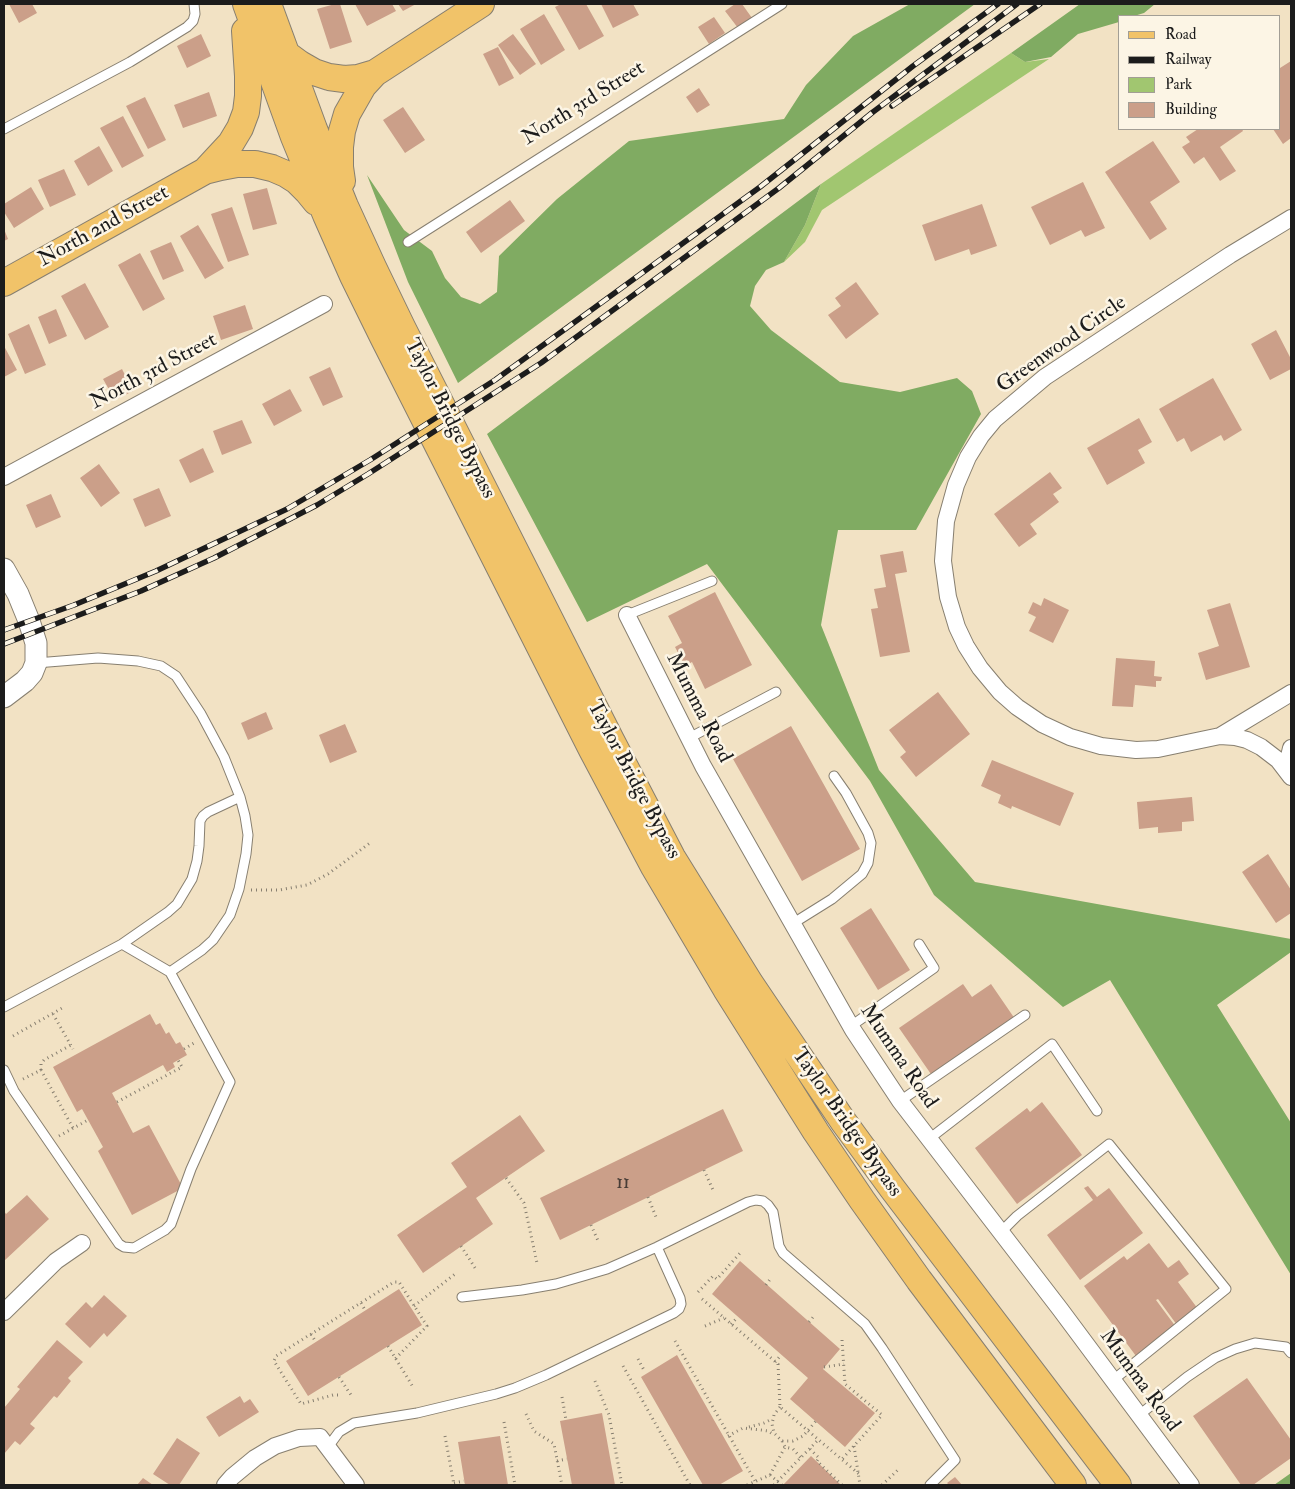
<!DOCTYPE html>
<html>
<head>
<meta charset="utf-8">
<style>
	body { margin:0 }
	#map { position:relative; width:1295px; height:1489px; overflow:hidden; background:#f2e2c4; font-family:"IM FELL Double Pica",serif }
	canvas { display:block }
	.frame { position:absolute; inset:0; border:5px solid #1c1c1c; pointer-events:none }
	.legend { position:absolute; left:1118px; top:15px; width:162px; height:115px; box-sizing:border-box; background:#fcf5e5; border:1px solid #a29e95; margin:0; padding:6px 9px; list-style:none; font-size:15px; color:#1c1c1c }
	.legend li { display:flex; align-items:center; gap:10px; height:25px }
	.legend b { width:25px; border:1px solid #a29e95 }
</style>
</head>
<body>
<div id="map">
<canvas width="1295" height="1489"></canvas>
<div class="frame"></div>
<ul class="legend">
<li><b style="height:6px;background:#f1c369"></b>Road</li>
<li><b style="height:6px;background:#1c1c1c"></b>Railway</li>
<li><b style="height:14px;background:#a1c670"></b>Park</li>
<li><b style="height:14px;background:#cb9f89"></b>Building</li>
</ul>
</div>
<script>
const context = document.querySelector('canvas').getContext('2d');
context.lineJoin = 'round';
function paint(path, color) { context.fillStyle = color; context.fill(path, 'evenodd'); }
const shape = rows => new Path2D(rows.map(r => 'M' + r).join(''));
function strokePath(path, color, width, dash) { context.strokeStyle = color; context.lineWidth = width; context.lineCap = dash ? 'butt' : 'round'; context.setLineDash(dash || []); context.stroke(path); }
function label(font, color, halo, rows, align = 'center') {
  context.font = font + ' "IM FELL Double Pica",serif'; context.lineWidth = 5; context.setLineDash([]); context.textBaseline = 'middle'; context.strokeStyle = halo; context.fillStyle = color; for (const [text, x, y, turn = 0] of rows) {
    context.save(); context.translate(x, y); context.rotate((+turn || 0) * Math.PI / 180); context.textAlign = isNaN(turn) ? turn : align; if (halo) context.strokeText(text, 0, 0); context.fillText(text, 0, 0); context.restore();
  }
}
const green = shape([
	[1011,53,1025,62,1049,59,822,210,805,242,784,262,805,225,821,184]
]);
const forest = shape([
	[910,4,975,4,458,383,408,282,367,175,404,230,432,251,445,278,461,297,480,304,497,292,499,256,557,199,629,141,784,119,806,85,853,36],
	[1080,4,1155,4,1144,13,1134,16,1119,16,1119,22,1078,34,1051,57,1025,62,1011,53],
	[821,184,805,225,784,262,766,270,755,286,750,306,771,330,840,382,900,392,957,378,972,391,981,414,916,530,838,530,821,625,879,770,975,882,1291,939,1291,952,1217,1005,1291,1123,1291,1275,1110,980,1063,1007,934,895,870,781,707,564,587,622,487,434],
	[1291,1473,1291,1485,1274,1485]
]);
const building = shape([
	[9,4,32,4,37,13,19,23],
	[335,4,340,4,352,42,330,49,317,9],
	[355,4,392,4,396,11,367,26],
	[398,4,416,4,403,11],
	[561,4,586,4,604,36,579,50,555,7],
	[601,4,633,4,639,15,613,28],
	[735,4,742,4,752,18,738,28,725,11],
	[544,14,565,50,541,65,520,29],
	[714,17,725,33,709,44,698,27],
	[201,34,211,56,187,68,177,46],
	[513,34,536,64,520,75,498,45],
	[498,47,514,78,499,86,483,54],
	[1291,61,1291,138,1283,144,1273,129,1279,129,1279,66,1280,68],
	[699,88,710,105,697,113,686,97],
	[209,92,217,116,183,128,174,105],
	[145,97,166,140,148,149,126,106],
	[403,107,425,140,405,153,383,120],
	[123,116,144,156,122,168,100,128],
	[1198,129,1242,129,1243,131,1220,147,1236,171,1220,181,1204,157,1194,164,1182,147,1190,142,1186,137],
	[1153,141,1180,182,1150,202,1167,229,1150,240,1105,172],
	[99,146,113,171,88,186,74,161],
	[64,169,76,195,50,207,38,180],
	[1083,182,1105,228,1085,237,1081,230,1050,245,1031,207],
	[31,187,44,209,14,228,4,212,4,204],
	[267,188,277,224,253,230,243,194],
	[510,200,525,221,481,253,466,232],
	[982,204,997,246,971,255,969,249,935,261,922,225],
	[232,207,249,255,228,262,211,214],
	[198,225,224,268,205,279,180,236],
	[4,229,8,239,4,241],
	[171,242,184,271,163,280,150,251],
	[140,253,165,299,143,311,118,265],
	[856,282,879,314,846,339,828,315,841,306,835,298],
	[85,283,109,327,85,340,61,296],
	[245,305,253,329,221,340,213,316],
	[56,309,67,336,49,344,38,317],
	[29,324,46,365,25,374,8,334],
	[1276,330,1291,359,1291,369,1270,380,1251,344],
	[4,346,17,370,4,377],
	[330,367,343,397,323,406,309,377],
	[122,369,133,391,115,400,103,379],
	[1213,378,1242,430,1224,441,1221,435,1191,452,1184,438,1177,442,1159,409],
	[290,389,302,411,274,426,262,404],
	[1139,418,1152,442,1138,450,1145,463,1107,485,1087,448],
	[242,420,252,443,222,455,213,431],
	[203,448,214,472,190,483,179,460],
	[99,464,120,493,101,507,80,478],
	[1050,472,1062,488,1053,494,1059,502,1030,524,1037,534,1019,547,994,514],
	[159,488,171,516,145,527,133,499],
	[51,494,61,517,36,528,26,505],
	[903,551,907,572,895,574,910,652,880,657,871,609,878,608,874,589,886,587,880,555],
	[715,592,752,665,705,689,692,662,685,666,675,647,682,643,668,616],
	[1044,598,1069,610,1053,643,1029,631,1036,617,1028,613,1033,602,1041,606],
	[1230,603,1250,667,1206,680,1198,653,1219,646,1207,610],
	[1116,658,1155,661,1154,676,1162,677,1161,681,1156,681,1156,687,1135,685,1133,707,1112,706],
	[938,692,970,734,916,777,900,757,906,752,889,730],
	[266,712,273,729,248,740,241,723],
	[345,724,357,752,330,763,319,735],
	[791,726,860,849,802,881,733,759],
	[992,760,1074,793,1060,826,1012,806,1011,809,998,803,1001,795,981,786],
	[1192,797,1194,821,1182,822,1182,831,1158,833,1158,827,1139,829,1137,802],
	[1268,854,1291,890,1291,913,1276,923,1242,872],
	[871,908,910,970,878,990,840,928],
	[963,984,972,997,991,984,1015,1019,933,1077,899,1028],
	[150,1014,156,1025,160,1023,166,1034,169,1032,176,1044,180,1042,187,1055,173,1063,175,1067,167,1072,163,1065,112,1093,133,1133,149,1125,183,1188,132,1215,98,1151,103,1147,82,1109,77,1112,53,1067],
	[1042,1102,1082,1155,1017,1204,975,1148,1027,1108,1030,1112],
	[723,1109,743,1151,560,1240,540,1198],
	[520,1115,545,1151,476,1198,493,1224,423,1273,397,1235,467,1187,451,1163],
	[1088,1186,1097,1197,1109,1188,1143,1233,1080,1280,1047,1235,1093,1200,1084,1188],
	[27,1195,49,1219,4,1261,4,1211,6,1214],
	[1149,1243,1168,1268,1179,1260,1189,1274,1178,1282,1198,1309,1177,1325,1158,1299,1156,1300,1176,1327,1136,1356,1084,1286,1124,1256,1127,1260],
	[740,1261,840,1349,823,1369,875,1413,845,1447,790,1399,808,1378,712,1294],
	[399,1289,422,1325,308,1396,286,1361],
	[104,1295,127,1316,107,1337,104,1333,90,1348,65,1324,86,1302,92,1308],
	[57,1340,83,1362,68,1378,71,1381,57,1398,54,1396,30,1424,35,1428,20,1445,15,1441,4,1454,4,1408,20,1389,17,1387],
	[677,1355,743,1471,719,1485,703,1485,641,1377],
	[1247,1378,1291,1440,1291,1458,1253,1485,1241,1485,1193,1416],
	[240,1396,244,1403,250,1399,259,1412,219,1437,206,1417],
	[602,1413,615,1485,572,1485,560,1421],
	[500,1436,508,1485,465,1485,458,1442],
	[177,1438,200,1453,179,1485,170,1485,153,1474],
	[811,1456,841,1485,783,1485],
	[955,1477,962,1485,949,1485,947,1483],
	[143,1478,153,1485,137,1485]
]);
const path = shape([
	[251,890,279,890,307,885,328,874,370,843],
	[53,1014,73,1049],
	[13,1036,64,1007],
	[184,1049,194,1043],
	[41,1070,41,1064,44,1060,71,1045],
	[23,1079,41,1070,73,1128],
	[117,1102,182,1067,178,1060],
	[59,1136,88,1120],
	[704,1170,713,1190],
	[506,1178,524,1203,537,1263],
	[648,1197,656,1217],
	[591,1225,599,1243],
	[461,1246,477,1271],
	[766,1285,771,1278],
	[698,1292,713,1276,717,1279,741,1252],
	[702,1299,778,1364,780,1407,859,1474],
	[361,1303,365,1310],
	[414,1306,455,1274],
	[809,1322,814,1316],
	[731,1324,738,1317],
	[705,1326,724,1318],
	[311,1334,316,1342],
	[842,1340,845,1384,882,1415,842,1459],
	[675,1341,755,1481],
	[388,1346,413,1387],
	[638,1359,645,1372],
	[775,1362,781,1355],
	[623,1366,690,1485],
	[824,1367,844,1364],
	[339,1377,351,1395],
	[595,1381,609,1415,622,1485],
	[338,1395,333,1395,301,1404,274,1361,276,1356,394,1282,399,1282,427,1326,395,1359],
	[562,1397,566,1420],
	[780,1407,774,1415,772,1424,774,1433,782,1441,793,1441,803,1436,816,1421],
	[526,1414,534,1431,554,1444,562,1485],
	[504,1422,515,1485],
	[749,1427,764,1423,772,1419],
	[445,1436,454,1485],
	[728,1436,743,1428,761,1430,768,1431,774,1435],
	[782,1441,785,1447,793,1449,801,1458],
	[854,1446,860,1485],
	[810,1449,819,1458,817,1461,842,1485],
	[557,1461,567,1459],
	[770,1475,785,1447],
	[454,1483,464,1481],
	[747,1485,770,1475,782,1485],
	[774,1485,819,1439],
	[882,1485,900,1468]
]);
const service = shape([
	[4,129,130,62,187,27,193,21,195,14,194,4],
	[408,242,782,4],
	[627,615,712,581],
	[689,738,776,692],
	[792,924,832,899,862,874,868,863,871,843,868,833,846,793,834,776],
	[122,944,170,972],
	[4,1007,122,944,168,912,177,904,192,879,197,861,199,846,200,821,203,816,208,812,240,797],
	[851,1026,934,968,919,944],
	[4,1070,14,1091,119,1244,124,1247,134,1248,165,1230,171,1224,191,1169,230,1082,170,972,202,950,213,940,230,915,239,889,246,854,248,835,245,816,240,797,224,757,201,714,176,676,161,666,138,661,98,658,36,663],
	[900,1101,1025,1015],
	[929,1139,1052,1044,1097,1111],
	[1001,1232,1017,1216,1109,1144,1226,1289,1112,1381],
	[462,1297,522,1290,556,1284,607,1269,657,1247,748,1202,756,1200,763,1201,768,1205,773,1212,779,1246,783,1253,865,1324,882,1348,955,1460,930,1485],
	[1138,1416,1187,1377,1215,1358,1235,1349,1255,1343,1286,1347,1291,1353],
	[328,1447,339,1432,354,1423,417,1413,496,1394,515,1388,546,1375,674,1313,679,1309,681,1304,680,1298,657,1247]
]);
const minor = shape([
	[1291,218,1230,255,1045,377,995,419,981,436,968,457,956,485,946,521,943,561,948,597,957,627,966,646,980,668,1000,692,1017,707,1042,724,1070,737,1101,746,1136,750,1158,749,1220,736,1235,737,1247,740,1261,747,1278,760,1291,777],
	[4,477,324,304],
	[627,615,703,766,853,1030,900,1101,1060,1309,1191,1485],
	[1220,736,1291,693],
	[1286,769,1291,748],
	[4,1312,56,1261,82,1243],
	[225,1485,232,1477,255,1458,275,1446,299,1438,320,1437,356,1485]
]);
const tertiary = shape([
	[4,569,18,594,29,621,36,643,36,663,32,673,25,681,4,697]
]);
const primary = shape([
	[246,4,294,137,326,215,353,276,383,337,592,750,654,867,726,989,816,1132,862,1200,919,1280,1073,1485],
	[268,4,314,129,345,206,373,267,402,327,611,740,672,857,750,983,843,1121,892,1188,1118,1485],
	[285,53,300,64,314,72,329,77,344,79,358,78,375,73],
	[205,171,231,143,240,128,246,112,248,96,248,76,245,31],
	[342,181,340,167,340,147,342,131,347,114,363,86,375,73,481,4],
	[4,283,205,171,221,167,237,164,255,164,272,168,286,174,297,181,307,191,316,202]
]);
const rail = shape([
	[892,106,1040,4],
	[4,630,74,605,156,571,287,509,370,460,495,380,568,327,760,187,913,66,998,4],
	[4,644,141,591,214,558,317,505,368,474,541,363,779,188,873,112,1017,4]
]);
const numberNames = [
	["11",623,1184]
];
const streetNames = [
	["North 3rd Street",584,104,-32],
	["North 2nd Street",104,227,-29],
	["Greenwood Circle",1062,345,-35],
	["North 3rd Street",154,372,-28],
	["Taylor Bridge Bypass",449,419,63],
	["Mumma Road",698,708,63],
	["Taylor Bridge Bypass",633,780,62],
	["Mumma Road",898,1057,56],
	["Taylor Bridge Bypass",846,1123,55],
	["Mumma Road",1139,1381,54]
];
paint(green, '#a1c670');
paint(forest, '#80ab62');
paint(building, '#cb9f89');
strokePath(service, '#877f70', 11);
strokePath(minor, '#877f70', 18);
strokePath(tertiary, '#877f70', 23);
strokePath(primary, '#877f70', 28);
strokePath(path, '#877f70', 3, [1, 4]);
strokePath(service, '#fff', 9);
strokePath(minor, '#fff', 16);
strokePath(tertiary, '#fff', 21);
strokePath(primary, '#f1c369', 26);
strokePath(rail, '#1c1c1c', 5.5);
strokePath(rail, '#fcf5e5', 4, [11]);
label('19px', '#483d37', null, numberNames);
label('21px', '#1c1c1c', '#fcf5e5', streetNames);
</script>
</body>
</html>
